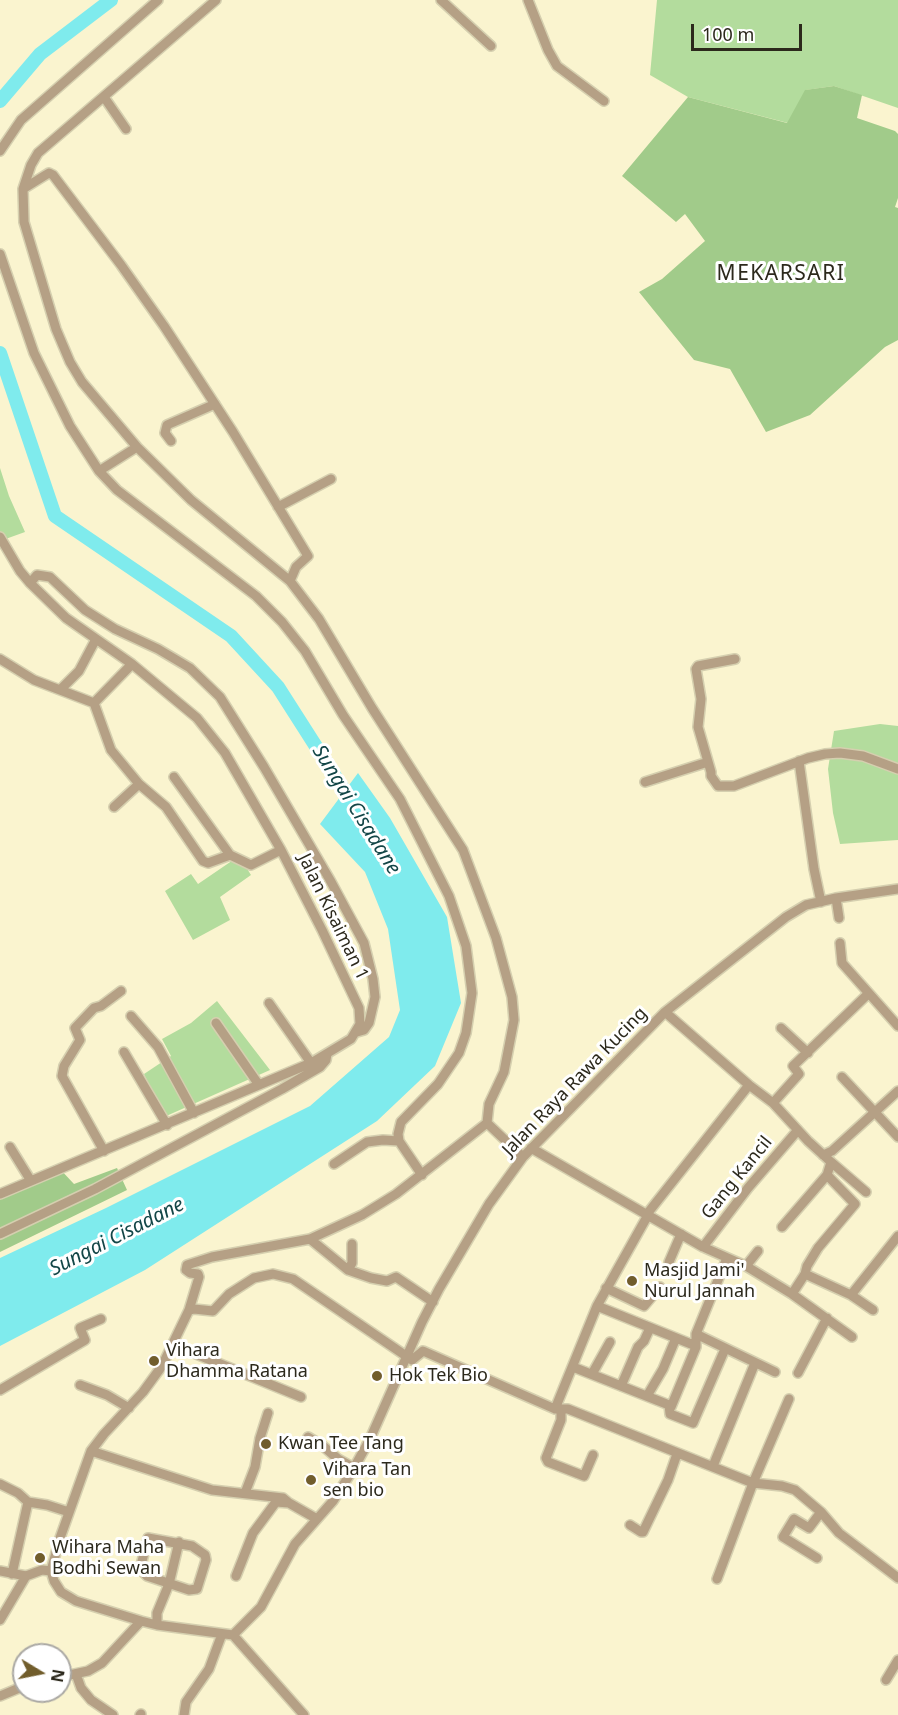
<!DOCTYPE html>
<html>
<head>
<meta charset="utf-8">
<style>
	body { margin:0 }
	#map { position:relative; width:898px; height:1715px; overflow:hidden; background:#faf4cf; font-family:"Noto Sans",sans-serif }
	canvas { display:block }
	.north { position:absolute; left:12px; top:1643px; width:60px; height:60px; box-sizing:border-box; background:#fff; border:2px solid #aba9a4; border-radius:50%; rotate:100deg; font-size:16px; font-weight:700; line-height:24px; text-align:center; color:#2c291c }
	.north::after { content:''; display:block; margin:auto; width:21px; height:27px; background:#715d2c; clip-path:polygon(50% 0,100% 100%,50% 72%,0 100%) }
	.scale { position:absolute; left:691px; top:24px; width:111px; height:27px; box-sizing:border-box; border:3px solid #2c291c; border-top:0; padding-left:8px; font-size:18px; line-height:21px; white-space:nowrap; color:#2c291c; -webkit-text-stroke:4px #fff; paint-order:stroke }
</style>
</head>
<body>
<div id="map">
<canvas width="898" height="1715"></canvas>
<div class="north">N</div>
<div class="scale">100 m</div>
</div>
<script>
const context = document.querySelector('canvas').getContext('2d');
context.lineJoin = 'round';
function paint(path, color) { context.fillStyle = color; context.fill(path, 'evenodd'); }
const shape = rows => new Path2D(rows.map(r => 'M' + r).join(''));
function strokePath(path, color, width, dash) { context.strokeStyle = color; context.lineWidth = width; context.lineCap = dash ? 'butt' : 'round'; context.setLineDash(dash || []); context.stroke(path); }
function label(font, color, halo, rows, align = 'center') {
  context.font = font + ' "Noto Sans",sans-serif'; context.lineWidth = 6; context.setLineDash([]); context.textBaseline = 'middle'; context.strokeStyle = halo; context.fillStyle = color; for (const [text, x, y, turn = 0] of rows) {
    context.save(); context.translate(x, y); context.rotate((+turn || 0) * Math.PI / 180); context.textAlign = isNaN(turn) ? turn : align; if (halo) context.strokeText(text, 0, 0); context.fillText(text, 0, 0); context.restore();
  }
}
const green = shape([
	[657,0,898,0,898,108,834,86,806,90,788,123,688,97,650,75],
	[0,468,9,496,25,532,0,541],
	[880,724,898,726,898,840,840,844,833,813,828,769,834,731],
	[239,856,251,875,220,897,230,920,193,940,165,891,191,874,198,884],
	[217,1001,270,1070,164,1117,144,1074,171,1056,162,1039,191,1023]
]);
const forest = shape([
	[834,86,862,95,857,118,895,131,898,134,898,198,895,207,898,208,898,340,885,347,810,415,766,432,730,369,694,360,639,292,662,279,705,241,685,214,676,222,622,176,688,97,787,123,805,90],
	[59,1168,74,1184,117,1168,127,1190,0,1252,0,1194]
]);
const water = shape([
	[358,773,390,818,447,917,461,1003,435,1066,377,1121,145,1270,0,1346,0,1258,106,1208,310,1106,389,1037,400,1010,388,929,365,872,320,824]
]);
const river = shape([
	[0,101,40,54,111,0],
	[0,353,55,516,231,636,278,687,354,806]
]);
const minor = shape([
	[216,0,38,153,31,165,23,189,24,222,56,329,70,362,82,382,137,447,191,500,290,581,319,619,372,708,463,850,496,938,512,997,514,1020,504,1072,489,1104,487,1123,523,1157],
	[441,0,491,46],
	[528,0,548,50,557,66,604,101],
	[104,97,126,129],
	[0,151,21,120,158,0],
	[23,189,44,176,49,173,53,175,121,265,164,326,233,432,308,556,296,567,290,581],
	[0,254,34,353,70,426,99,471,117,490,256,596,282,622,305,651,343,715,400,799,449,896,466,946,472,993,466,1033,459,1053,438,1084,401,1122,398,1134,399,1141,422,1175],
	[171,441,165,433,167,425,215,404],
	[99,471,137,447],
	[278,507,331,479],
	[0,537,20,571,30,583,66,618,132,664,197,718,225,753,281,850,322,930,359,1008,360,1024,351,1039,311,1063,0,1194],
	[30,583,37,575,50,577,85,610,115,629,158,649,190,668,220,697,264,767,330,880,364,943,373,979,375,997,369,1023,364,1030,357,1032],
	[0,659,34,680,94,703,111,750,139,784,166,807,203,861,208,863,230,855,251,865,281,850],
	[735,659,698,666,696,669,701,699,698,727,711,772,711,776,718,786,734,786,808,758,825,754,840,753,863,756,898,769],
	[61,689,79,671,96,639],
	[94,703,132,664],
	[799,761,814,869,821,902],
	[174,777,230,855],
	[645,782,708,762],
	[114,807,139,784],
	[836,898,839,918],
	[840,943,842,963,898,1026],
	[269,1003,311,1063],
	[665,1012,749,1085,773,1103,808,1141,831,1162,827,1175,782,1227],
	[131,1016,158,1047,194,1113],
	[216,1023,259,1085],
	[781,1028,808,1053],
	[124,1052,167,1125],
	[842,1077,898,1137],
	[773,1103,799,1074,793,1066,868,994],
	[10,1147,31,1181],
	[531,1148,703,1247,746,1266,792,1294,852,1337],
	[104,1151,62,1076,64,1066,80,1040,75,1028,94,1008,101,1006,121,991],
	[823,1155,832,1151,898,1091],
	[831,1162,866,1192],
	[334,1164,367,1142,383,1140,399,1141],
	[827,1175,855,1204,818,1248,807,1266,805,1274,851,1295,873,1310],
	[647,1214,749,1085],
	[648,1215,597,1306,696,1346],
	[0,1234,95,1189,282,1089,320,1067,326,1060,327,1054],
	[310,1239,348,1270,371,1278,387,1281,396,1277,433,1302],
	[703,1247,748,1188,798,1130],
	[669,1262,681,1234],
	[746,1266,758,1251],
	[348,1270,352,1263,352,1244],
	[606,1288,644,1306,660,1287],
	[792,1294,805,1274],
	[851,1295,898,1236],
	[189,1310,199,1277,198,1274,190,1273,186,1270,187,1265,212,1257,310,1239,362,1215,396,1194,487,1123],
	[696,1334,775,1372],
	[174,1345,301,1397],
	[573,1367,669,1405,670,1414,693,1423,725,1349],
	[798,1373,827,1318],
	[592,1374,610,1342],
	[80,1385,107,1395,129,1408],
	[621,1386,638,1347,644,1341,650,1328],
	[0,1390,85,1340,80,1328,101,1319],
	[647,1396,663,1369,676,1338],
	[671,1407,696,1347,696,1334,727,1258],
	[555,1409,597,1306],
	[561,1409,561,1420,546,1458,548,1462,584,1476,593,1455],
	[308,1437,323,1446,338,1459,354,1468],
	[91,1451,212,1490,283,1498,289,1503],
	[713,1466,755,1363],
	[0,1484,18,1493,28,1502,12,1574],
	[245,1493,255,1467,260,1438,268,1413],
	[28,1502,47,1505,69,1512],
	[630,1525,641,1532,643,1532,668,1480,677,1454],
	[148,1538,192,1546,205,1555,206,1560,197,1589,189,1590,147,1576,140,1569,148,1538],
	[817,1558,783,1537,794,1519,809,1528,821,1512],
	[0,1571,26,1576,42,1570,51,1571],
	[236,1576,253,1533,276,1502,289,1503,317,1519],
	[717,1579,753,1483,789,1399],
	[0,1620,26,1576],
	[141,1621,76,1601,61,1592,54,1581,51,1571,60,1538,91,1451,104,1434,143,1392,162,1366,189,1310,194,1309,213,1311,229,1294,254,1278,273,1274,293,1279,412,1360,423,1351,555,1409,568,1409,753,1483,782,1486,795,1490,821,1512,839,1533,898,1578],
	[157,1625,157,1613,169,1584,179,1542],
	[233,1635,261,1607,295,1544,333,1501,354,1468,370,1439,422,1322,439,1289,489,1204,523,1157,665,1012,786,917,806,905,836,898,898,889],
	[233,1635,304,1715],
	[76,1674,81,1688,91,1700,113,1715],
	[60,1677,88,1671,102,1663,141,1621,157,1625,233,1635],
	[886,1680,898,1660],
	[0,1696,24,1686],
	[140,1715,141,1714],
	[184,1715,186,1702,209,1669,222,1634]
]);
const markers = [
	[632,1281,6,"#715d2c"],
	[154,1361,6,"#715d2c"],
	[377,1376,6,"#715d2c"],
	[266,1444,6,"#715d2c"],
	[311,1480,6,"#715d2c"],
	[40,1558,6,"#715d2c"]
];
const streetNames = [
	["Jalan Kisaiman 1",333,917,64],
	["Jalan Raya Rawa Kucing",575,1082,-46],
	["Gang Kancil",737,1178,-51]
];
const poiNames = [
	["Masjid Jami'",644,1271],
	["Nurul Jannah",644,1292],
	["Vihara",166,1351],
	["Dhamma Ratana",166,1372],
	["Hok Tek Bio",389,1376],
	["Kwan Tee Tang",278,1444],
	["Vihara Tan",323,1470],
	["sen bio",323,1491],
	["Wihara Maha",52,1548],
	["Bodhi Sewan",52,1569]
];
const waterNames = [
	["Sungai Cisadane",356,810,58],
	["Sungai Cisadane",117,1237,-27]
];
const quarterNames = [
	["MEKARSARI",781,274]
];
paint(green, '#b3dc9d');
paint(forest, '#a1cb8a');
paint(water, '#7febed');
strokePath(river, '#7febed', 14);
strokePath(minor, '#d5cfaf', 12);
strokePath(minor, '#b5a085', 9);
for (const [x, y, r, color] of markers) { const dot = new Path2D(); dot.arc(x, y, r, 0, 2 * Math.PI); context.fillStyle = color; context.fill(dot); strokePath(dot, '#fff', 2); }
label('18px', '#2c291c', '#fff', streetNames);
label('18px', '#2c291c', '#fff', poiNames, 'left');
label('italic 20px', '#134647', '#fff', waterNames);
context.letterSpacing = '1.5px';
label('21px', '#2c291c', '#fff', quarterNames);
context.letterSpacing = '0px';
</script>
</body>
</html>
